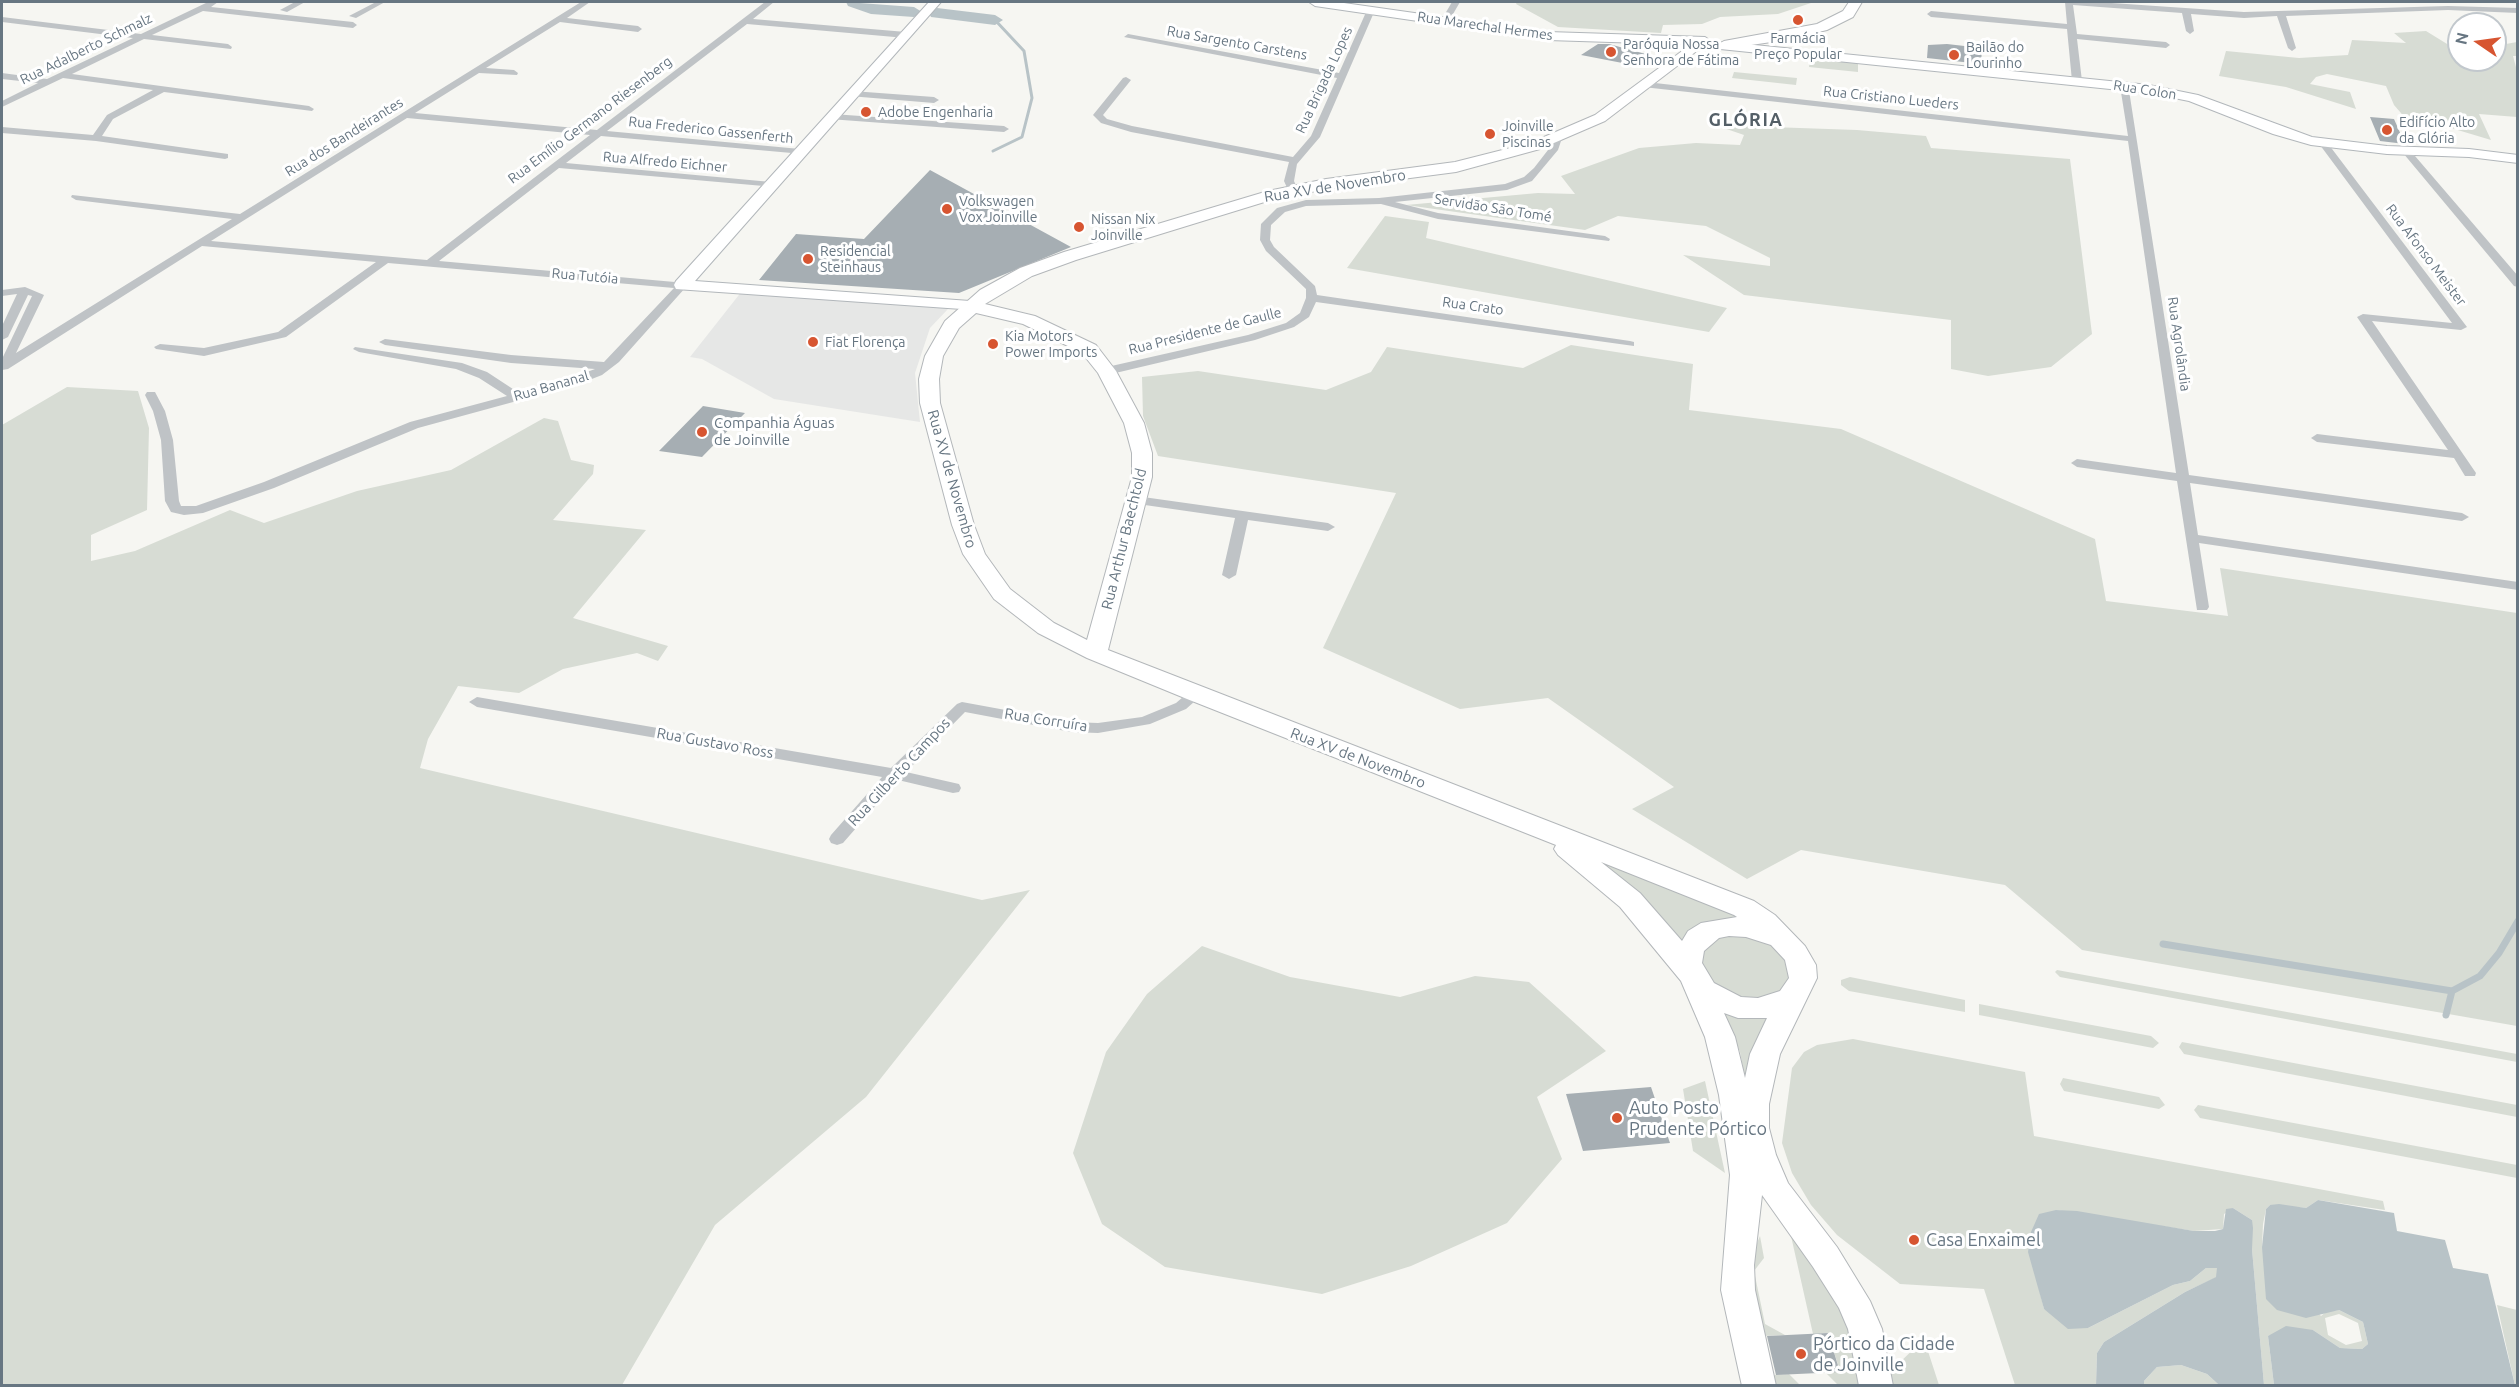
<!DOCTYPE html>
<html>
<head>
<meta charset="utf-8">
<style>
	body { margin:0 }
	#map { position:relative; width:2519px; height:1387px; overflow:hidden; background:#f6f6f2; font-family:Ubuntu,sans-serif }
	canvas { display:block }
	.frame { position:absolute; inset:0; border:3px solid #677682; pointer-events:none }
	.north { position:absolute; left:2447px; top:12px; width:60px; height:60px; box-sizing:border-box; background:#fff; border:2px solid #c2c8cd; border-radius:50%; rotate:283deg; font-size:16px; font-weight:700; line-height:24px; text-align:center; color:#677682 }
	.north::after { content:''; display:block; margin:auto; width:21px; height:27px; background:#d75531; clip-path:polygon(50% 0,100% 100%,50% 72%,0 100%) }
</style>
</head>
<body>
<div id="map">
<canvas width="2519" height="1387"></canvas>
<div class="frame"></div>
<div class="north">N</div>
</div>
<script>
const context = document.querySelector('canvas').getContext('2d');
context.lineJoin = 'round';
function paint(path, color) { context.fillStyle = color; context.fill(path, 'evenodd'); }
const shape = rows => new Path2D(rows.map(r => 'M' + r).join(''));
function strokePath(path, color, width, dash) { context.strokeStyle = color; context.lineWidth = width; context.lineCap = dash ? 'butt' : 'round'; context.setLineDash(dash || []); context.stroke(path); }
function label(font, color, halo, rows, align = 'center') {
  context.font = font + ' Ubuntu,sans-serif'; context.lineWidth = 6; context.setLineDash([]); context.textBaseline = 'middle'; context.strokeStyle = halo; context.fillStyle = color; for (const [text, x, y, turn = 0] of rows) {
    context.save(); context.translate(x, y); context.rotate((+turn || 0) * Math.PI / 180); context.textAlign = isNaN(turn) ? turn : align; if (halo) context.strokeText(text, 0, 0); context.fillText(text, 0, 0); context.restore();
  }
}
const built = shape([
	[742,291,946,306,948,309,930,328,915,373,920,422,774,399,702,359,690,357]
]);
const green = shape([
	[1517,2,1814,2,1778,14,1720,17,1702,24,1663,25,1661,33,1558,27,1516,4],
	[2426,31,2452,47,2459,47,2459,60,2495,60,2495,46,2517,42,2517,56,2513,56,2517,71,2517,117,2479,114,2491,140,2441,125,2407,120,2394,105,2386,86,2327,74,2316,77,2310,84,2350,92,2356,109,2286,87,2219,76,2226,51,2299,58,2348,55,2352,40,2406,43,2394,33],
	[1810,59,1858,63,1858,72,1809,67],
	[1734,72,1797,78,1796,85,1732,78],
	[1742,121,1771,127,1857,130,1926,136,1931,148,2070,159,2092,334,2051,367,1988,376,1951,369,1951,320,1744,295,1683,255,1770,266,1770,258,1706,226,1618,216,1585,230,1406,205,1538,193,1575,194,1561,176,1639,148,1696,143,1740,145,1744,135,1709,123],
	[1385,216,1429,222,1426,238,1727,308,1709,332,1347,268],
	[1571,345,1693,364,1689,410,1841,429,2095,539,2106,601,2228,616,2220,568,2517,613,2517,1026,2082,950,2005,885,1801,850,1747,879,1632,809,1674,787,1548,698,1460,709,1323,648,1396,493,1158,456,1143,416,1142,377,1198,371,1326,390,1371,372,1387,347,1523,368],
	[67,387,138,391,149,428,147,510,91,535,91,561,135,551,230,510,264,523,357,491,451,470,544,418,558,421,571,460,594,465,593,474,553,520,646,530,573,618,668,646,658,661,637,653,563,669,519,693,458,686,428,739,420,768,982,900,1030,890,866,1097,715,1225,622,1385,2,1385,2,425],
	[1594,857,1724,909,1741,918,1680,944],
	[1729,935,1743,935,1772,944,1783,953,1792,974,1782,993,1756,1001,1726,994,1704,976,1700,954,1716,938],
	[1202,946,1290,977,1400,997,1475,976,1529,982,1606,1051,1537,1097,1562,1159,1507,1223,1411,1266,1322,1294,1165,1267,1102,1224,1073,1153,1106,1052,1147,994],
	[2057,970,2517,1054,2517,1062,2060,977,2055,972],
	[1850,977,1965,1000,1965,1012,1849,991,1841,985,1841,980],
	[1979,1004,2151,1036,2159,1043,2153,1048,1979,1015],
	[1723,1010,1775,1012,1747,1089,1740,1052],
	[1853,1039,2025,1072,2034,1136,2383,1201,2385,1210,2318,1200,2306,1208,2270,1205,2266,1209,2263,1224,2262,1247,2321,1316,2327,1311,2339,1310,2363,1322,2368,1344,2362,1349,2340,1348,2313,1330,2268,1336,2274,1385,2264,1385,2252,1249,2252,1220,2233,1208,2224,1214,2223,1229,2194,1231,2056,1210,2038,1285,2044,1309,2088,1328,2173,1285,2190,1281,2206,1268,2217,1267,2217,1277,2185,1292,2104,1342,2097,1353,2096,1385,2015,1385,1984,1289,1900,1284,1837,1235,1811,1205,1792,1173,1782,1143,1792,1068,1804,1052,1817,1045],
	[2339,1314,2358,1323,2362,1341,2346,1345,2328,1335,2325,1318],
	[2182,1042,2517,1105,2517,1117,2184,1054,2179,1047],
	[2063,1078,2159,1097,2165,1105,2159,1109,2064,1091,2060,1084],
	[1705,1081,1725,1173,1693,1151,1683,1089],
	[2198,1105,2517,1165,2517,1178,2200,1118,2194,1110],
	[1760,1236,1764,1258,1754,1271,1765,1324,1785,1335,1763,1336,1774,1375,1789,1374,1800,1385,1772,1385,1749,1291,1754,1250],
	[1791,1236,1804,1248,1848,1321,1867,1385,1838,1385,1825,1372,1840,1371,1828,1333,1813,1334],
	[2497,1305,2517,1310,2517,1385,2515,1385],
	[1924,1339,1939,1385,1887,1386,1889,1376,1897,1365],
	[2181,1365,2207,1374,2219,1385,2144,1385,2144,1381,2157,1367]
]);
const water = shape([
	[2318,1200,2394,1213,2397,1231,2445,1240,2453,1268,2488,1274,2515,1385,2274,1385,2268,1336,2286,1326,2313,1330,2340,1348,2362,1349,2368,1344,2363,1322,2339,1310,2306,1318,2277,1310,2266,1299,2262,1247,2266,1209,2270,1205,2279,1204,2306,1208],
	[2233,1208,2252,1220,2253,1228,2252,1249,2264,1385,2219,1385,2207,1374,2181,1365,2157,1367,2144,1381,2144,1385,2096,1385,2097,1353,2104,1342,2185,1292,2216,1277,2217,1268,2206,1268,2190,1281,2173,1285,2088,1328,2068,1329,2044,1309,2028,1252,2031,1232,2039,1214,2056,1210,2077,1211,2194,1231,2215,1231,2223,1229,2226,1209]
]);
const streamFar1 = shape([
	[993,151,1022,137,1032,98,1024,51,995,20]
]);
const stream = shape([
	[2163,944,2452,991],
	[2446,1015,2452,991,2480,976,2499,953,2518,921]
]);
const river = shape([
	[846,2,914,7,922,12,914,17,871,14,848,6,846,2],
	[937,8,995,15,1003,20,995,25,931,17,929,13,937,8]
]);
const building = shape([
	[1598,44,1609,44,1653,56,1638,66,1581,55],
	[1947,44,1982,48,1981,64,1927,58,1928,45],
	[2370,117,2394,119,2405,144,2380,141],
	[930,170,1071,247,959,293,759,280,796,234,864,239],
	[703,406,745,413,702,457,659,451],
	[1651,1087,1670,1143,1583,1151,1566,1094],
	[1828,1333,1840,1372,1776,1375,1767,1336]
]);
const street = shape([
	[208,2,218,2,211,7,353,22,357,25,353,28,203,11,152,35,228,44,232,47,231,49,144,39,72,74,309,106,314,109,312,111,164,92,113,119,102,136,228,154,228,158,225,159,96,141,2,133,2,127,93,135,107,115,153,90,63,78,2,107,2,101,38,83,2,79,2,73,47,79,133,38,2,22,2,17,141,34,208,2],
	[295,2,305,2,287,12,280,10,295,2],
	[376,2,385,2,356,18,349,16,376,2],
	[581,2,590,2,567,18,638,26,642,29,638,32,560,22,486,68,514,70,518,73,517,75,479,73,415,113,597,130,765,2,774,2,753,19,906,32,910,35,906,38,747,24,607,131,800,149,803,150,803,154,601,136,566,163,771,182,775,183,775,187,559,168,439,261,686,283,686,287,619,362,602,375,579,384,418,428,274,488,203,513,184,515,171,512,165,501,161,440,153,411,145,395,147,392,155,392,165,411,173,440,179,501,181,506,196,506,264,482,410,422,507,396,479,378,456,369,359,352,353,349,355,347,462,363,487,372,519,393,571,378,595,369,511,363,385,345,379,342,385,339,511,355,604,362,674,288,388,263,286,337,204,356,156,349,154,347,160,344,204,348,278,332,376,262,202,246,8,369,2,370,2,359,32,296,28,295,8,337,2,340,2,326,17,294,2,296,2,290,25,287,44,295,16,353,232,219,76,200,71,197,72,195,240,214,581,2],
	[407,118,590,135,427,260,211,241,407,118],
	[1452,2,1460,2,1449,21,1443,21,1442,19,1452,2],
	[2065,2,2097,2,2244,12,2448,6,2518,8,2518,13,2448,10,2286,16,2296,48,2292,51,2288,48,2277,16,2244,18,2191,14,2194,31,2190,34,2186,31,2182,13,2073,5,2077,34,2166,42,2170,45,2166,48,2077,39,2082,81,2077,84,2072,81,2067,29,1931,17,1927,14,1931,11,2067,24,2065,2],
	[1371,7,1375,10,1320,137,1297,164,1294,181,1298,190,1297,192,1289,192,1284,181,1289,162,1131,132,1101,123,1093,115,1123,78,1126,77,1131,80,1103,115,1107,119,1132,126,1293,157,1311,136,1337,78,1124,37,1128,34,1339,73,1367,10,1371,7],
	[1646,82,2128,136,2120,86,2128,84,2189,475,2462,513,2469,517,2462,521,2190,483,2198,535,2518,582,2518,590,2199,543,2209,607,2207,610,2197,610,2177,481,2077,467,2071,463,2077,459,2176,473,2128,141,1643,87,1643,83,1646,82],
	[852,91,934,97,939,100,934,103,849,96,847,94,852,91],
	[832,114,1004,126,1009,129,1004,132,829,119,827,117,832,114],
	[1557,135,1562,138,1558,150,1532,181,1507,190,1395,202,1438,213,1605,236,1610,239,1609,241,1438,219,1381,204,1306,206,1285,212,1271,225,1270,240,1274,247,1315,286,1317,295,1630,341,1634,342,1634,346,1316,302,1309,317,1294,327,1255,340,1107,375,1101,371,1107,367,1248,335,1286,323,1300,313,1306,298,1306,289,1266,251,1260,240,1261,224,1277,208,1306,200,1379,198,1505,184,1524,177,1534,168,1548,150,1552,138,1557,135],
	[2320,141,2326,141,2467,327,2461,330,2372,321,2476,473,2475,476,2465,476,2454,458,2317,442,2311,438,2317,434,2448,450,2357,317,2363,314,2452,323,2320,145,2320,141],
	[2403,149,2409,149,2518,276,2518,287,2514,286,2403,153,2403,149],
	[1136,496,1328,523,1335,527,1328,531,1248,520,1236,575,1229,579,1222,575,1235,518,1131,503,1129,500,1136,496],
	[1195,689,1203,694,1186,709,1150,724,1098,733,1071,732,965,712,906,772,959,784,961,788,959,792,953,793,898,780,843,843,837,845,831,843,829,839,831,835,882,777,477,707,469,702,477,697,891,768,957,704,962,702,1071,722,1098,723,1142,717,1176,703,1190,691,1195,689]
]);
const secondary = shape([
	[929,2,941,2,695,281,970,301,976,302,978,306,976,310,676,289,674,285,676,281,929,2],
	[1309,2,1337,2,1548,32,1705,37,1711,41,1705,45,1548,40,1315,6,1309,2],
	[1725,42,2149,85,2198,95,2312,137,2387,146,2469,149,2518,155,2518,163,2469,157,2387,154,2311,145,2273,134,2189,101,2149,93,1720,49,1720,43,1725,42]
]);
const primary = shape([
	[1849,2,1862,2,1853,17,1827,30,1785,40,1724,49,1717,45,1724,41,1817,24,1843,11,1849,2],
	[1693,43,1698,44,1698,50,1605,121,1540,149,1456,172,1326,189,1271,200,1076,260,1032,276,985,304,1035,316,1096,345,1116,371,1144,423,1152,453,1152,477,1108,650,1754,901,1775,915,1805,946,1816,965,1817,978,1780,1054,1769,1104,1769,1128,1776,1155,1788,1183,1837,1247,1870,1301,1882,1329,1893,1386,1859,1386,1848,1329,1839,1308,1813,1267,1762,1195,1754,1265,1755,1290,1776,1386,1742,1386,1721,1290,1730,1175,1719,1095,1705,1037,1681,981,1620,907,1558,855,1554,849,1556,845,1187,699,1087,658,1038,633,994,599,963,554,952,525,920,403,919,379,925,356,945,321,980,290,1020,268,1064,252,1268,191,1326,179,1455,162,1530,143,1595,115,1693,43],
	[976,313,1023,324,1082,353,1098,373,1124,423,1132,453,1132,477,1087,640,1054,623,1010,589,985,554,974,525,940,403,939,379,943,356,959,328,976,313],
	[1601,862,1734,915,1737,917,1701,923,1688,931,1682,941,1640,893,1601,862],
	[1729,936,1746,937,1771,945,1785,960,1789,978,1780,991,1758,998,1741,997,1714,983,1702,963,1704,951,1719,938,1729,936],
	[1724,1013,1738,1018,1767,1018,1750,1054,1745,1078,1735,1037,1724,1013]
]);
const markers = [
	[1798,20,6,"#d75531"],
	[1611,52,6,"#d75531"],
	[1954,55,6,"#d75531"],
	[866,112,6,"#d75531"],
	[2387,130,6,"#d75531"],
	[1490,134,6,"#d75531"],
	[947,209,6,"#d75531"],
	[1079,227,6,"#d75531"],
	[808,259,6,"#d75531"],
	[813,342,6,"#d75531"],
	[993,344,6,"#d75531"],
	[702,432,6,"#d75531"],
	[1617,1118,6,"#d75531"],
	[1914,1240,6,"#d75531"],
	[1801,1354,6,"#d75531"]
];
const farStreetnames = [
	["Rua Marechal Hermes",1485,26,8],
	["Rua Sargento Carstens",1237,43,10],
	["Rua Adalberto Schmalz",86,49,-26],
	["Rua Brigada Lopes",1324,80,-65],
	["Rua Colon",2145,90,9],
	["Rua Cristiano Lueders",1891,98,6],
	["Rua Emílio Germano Riesenberg",590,120,-37],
	["Rua Frederico Gassenferth",711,130,6],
	["Rua dos Bandeirantes",344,137,-32],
	["Rua Alfredo Eichner",665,162,5],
	["Servidão São Tomé",1493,208,9],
	["Rua Afonso Meister",2426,255,53],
	["Rua Tutóia",585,276,5],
	["Rua Crato",1473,306,8],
	["Rua Presidente de Gaulle",1205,331,-14],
	["Rua Agrolândia",2179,344,82],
	["Rua Bananal",551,386,-16]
];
const farPoinames = [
	["Farmácia",1798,38,"center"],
	["Preço Popular",1798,54,"center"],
	["Paróquia Nossa",1623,44],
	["Senhora de Fátima",1623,60],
	["Bailão do",1966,47],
	["Lourinho",1966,63],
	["Adobe Engenharia",878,112],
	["Edifício Alto",2399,122],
	["da Glória",2399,138],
	["Joinville",1502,126],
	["Piscinas",1502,142],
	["Volkswagen",959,201],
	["Vox Joinville",959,217],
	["Nissan Nix",1091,219],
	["Joinville",1091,235],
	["Residencial",820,251],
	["Steinhaus",820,267],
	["Kia Motors",1005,336],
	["Power Imports",1005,352],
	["Fiat Florença",825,342]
];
const streetNames = [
	["Rua XV de Novembro",1335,186,-9],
	["Rua XV de Novembro",952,479,74],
	["Rua Arthur Baechtold",1124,539,-76],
	["Rua Corruíra",1046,720,9],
	["Rua Gustavo Ross",715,743,10],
	["Rua XV de Novembro",1358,758,21],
	["Rua Gilberto Campos",899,772,-47]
];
const poiNames = [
	["Companhia Águas",714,423],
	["de Joinville",714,440]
];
const farDistrictnames = [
	["GLÓRIA",1746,120]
];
const nearPoinames = [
	["Auto Posto",1629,1108],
	["Prudente Pórtico",1629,1129],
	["Casa Enxaimel",1926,1240],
	["Pórtico da Cidade",1813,1344],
	["de Joinville",1813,1365]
];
paint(built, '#e6e7e6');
paint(green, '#d7dcd4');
paint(water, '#b8c3c7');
strokePath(streamFar1, '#b8c3c7', 3);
strokePath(stream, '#b8c3c7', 7);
paint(river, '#b8c3c7');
paint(building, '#a6aeb3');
strokePath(secondary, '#b2b7bb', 2);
strokePath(primary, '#b3b7ba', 2);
paint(street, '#bfc3c6');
paint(secondary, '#fff');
paint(primary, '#fff');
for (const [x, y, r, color] of markers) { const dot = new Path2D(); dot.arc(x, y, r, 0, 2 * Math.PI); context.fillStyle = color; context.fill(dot); strokePath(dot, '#fff', 2); }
label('14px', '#677682', '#fff', farStreetnames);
label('14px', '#677682', '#fff', farPoinames, 'left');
label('15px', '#677682', '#fff', streetNames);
label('15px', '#677682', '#fff', poiNames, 'left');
context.letterSpacing = '1.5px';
label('bold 18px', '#545f67', '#fff', farDistrictnames);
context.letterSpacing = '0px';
label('18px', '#677682', '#fff', nearPoinames, 'left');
</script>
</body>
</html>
